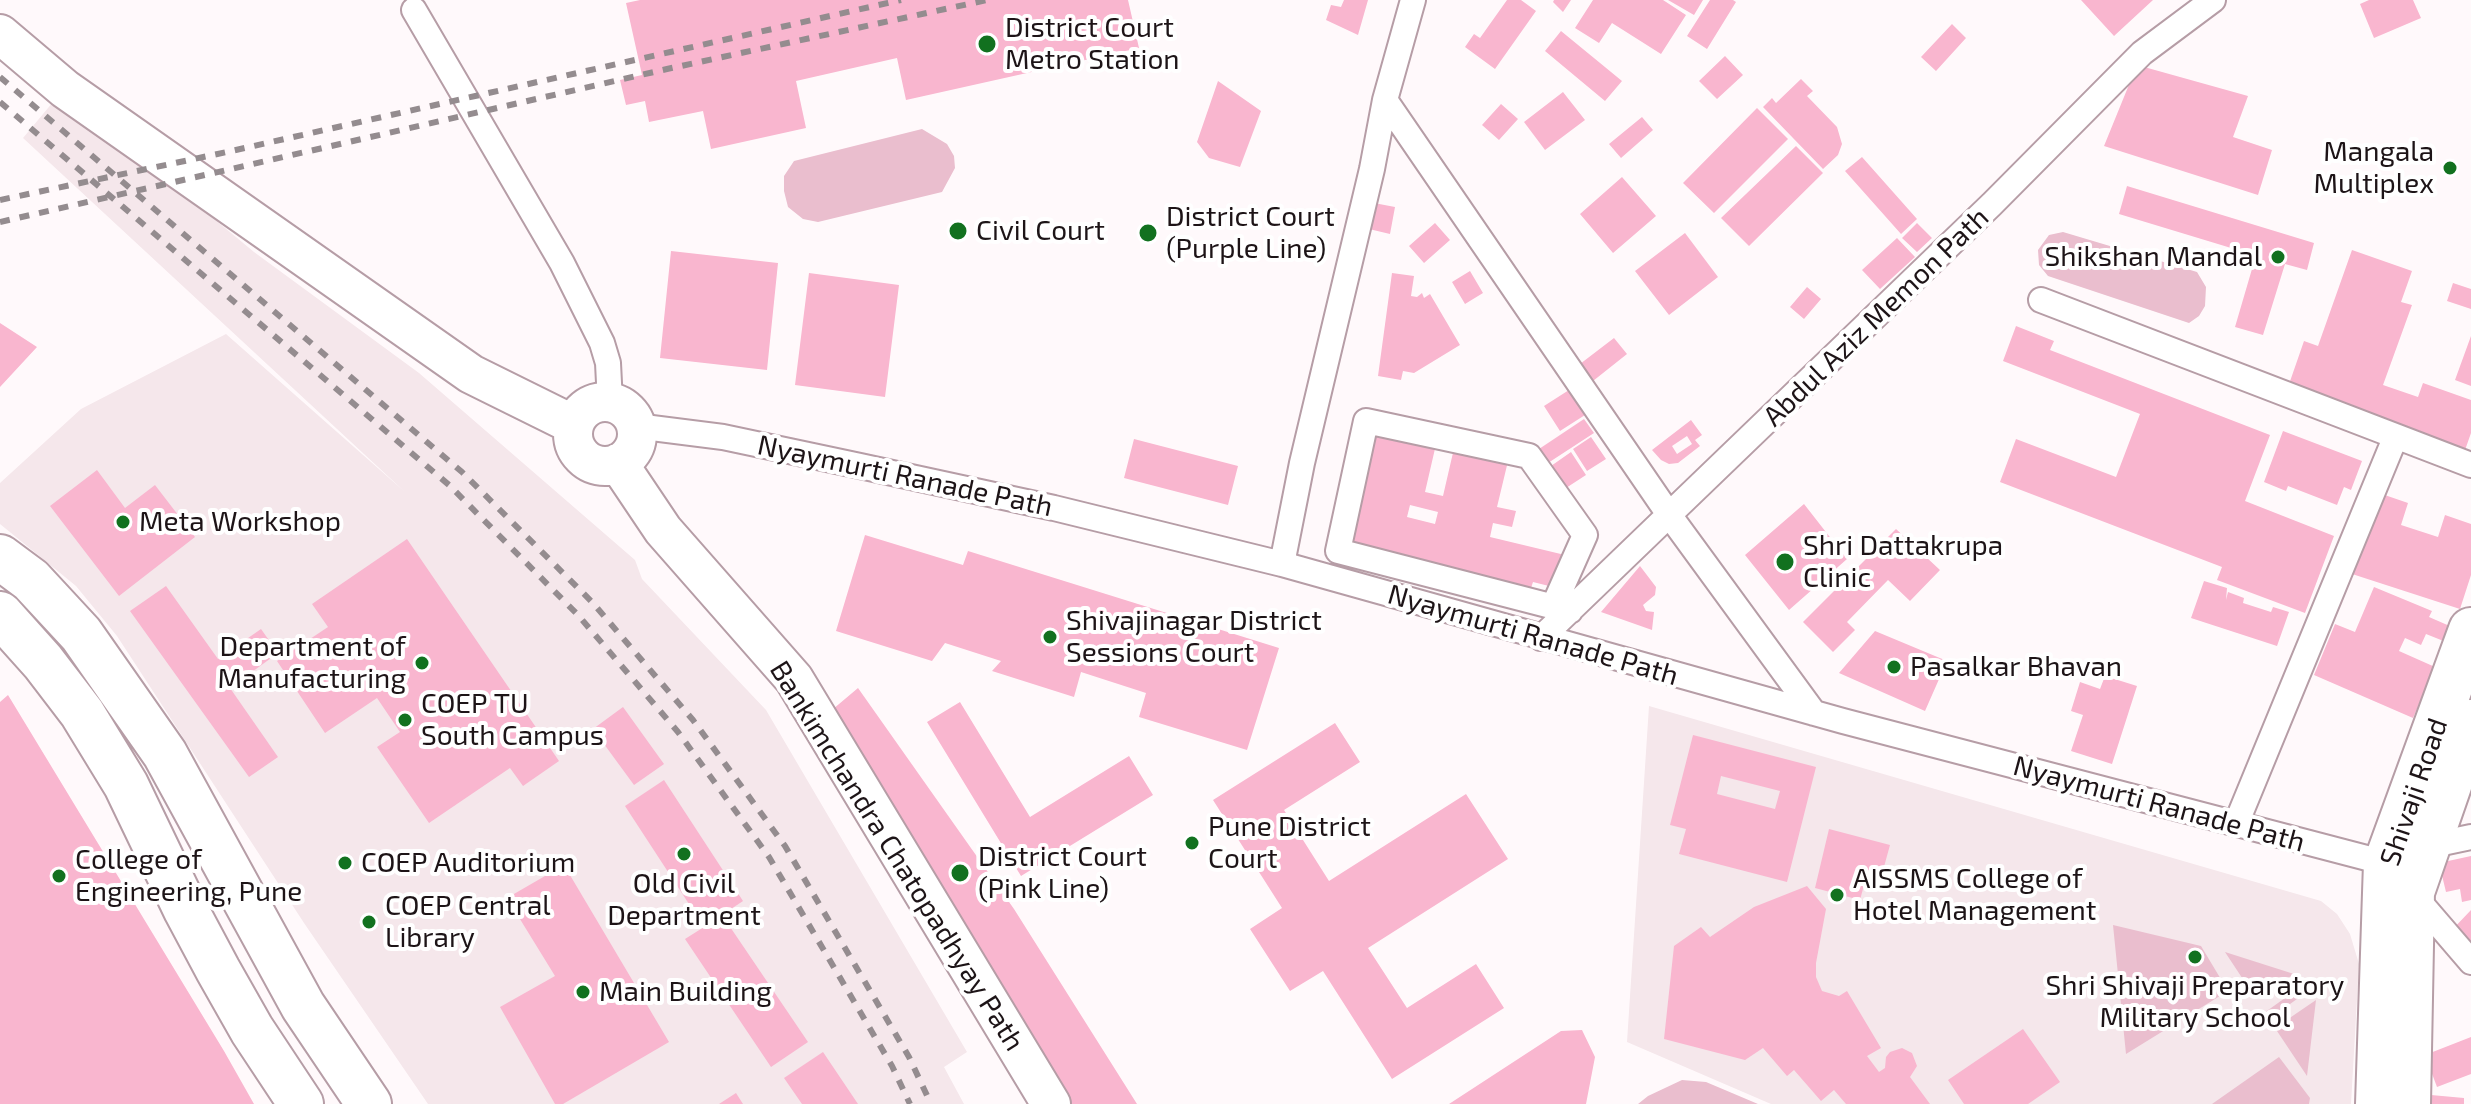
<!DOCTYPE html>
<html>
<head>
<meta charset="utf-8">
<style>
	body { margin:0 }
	canvas { display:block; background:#fff9fb }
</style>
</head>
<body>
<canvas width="2471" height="1104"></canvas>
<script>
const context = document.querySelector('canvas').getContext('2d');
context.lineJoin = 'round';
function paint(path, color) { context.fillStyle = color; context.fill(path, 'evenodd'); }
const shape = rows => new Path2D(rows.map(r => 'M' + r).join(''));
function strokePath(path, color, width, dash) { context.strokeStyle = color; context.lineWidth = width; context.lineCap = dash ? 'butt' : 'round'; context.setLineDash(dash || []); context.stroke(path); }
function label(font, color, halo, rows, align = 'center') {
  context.font = font + ' "Exo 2",sans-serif'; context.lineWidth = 8; context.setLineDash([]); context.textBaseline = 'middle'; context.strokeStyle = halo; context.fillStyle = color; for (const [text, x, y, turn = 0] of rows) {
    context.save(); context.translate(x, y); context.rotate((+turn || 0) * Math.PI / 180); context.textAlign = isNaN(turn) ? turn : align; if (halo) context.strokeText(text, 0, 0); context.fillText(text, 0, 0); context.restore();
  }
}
const built = shape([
	[53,102,137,164,190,199,254,252,419,373,635,560,642,579,766,710,967,1052,944,1067,964,1104,428,1104,304,923,117,636,76,586,0,524,0,483,81,409,226,334,405,492,23,138],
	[1649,706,2321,901,2337,914,2350,934,2359,964,2351,1104,1771,1104,1627,1042]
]);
const green = shape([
	[922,129,947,144,954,156,955,168,942,192,818,222,803,219,788,207,784,191,784,176,794,161],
	[2063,232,2197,272,2206,287,2205,306,2199,316,2189,323,2048,276,2039,265,2038,250,2049,235],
	[2113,925,2201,946,2228,991,2126,1054],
	[2225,952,2294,974,2256,999],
	[2306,983,2311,989,2269,1019,2264,1013],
	[2316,1000,2307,1076,2275,1028],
	[2279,1057,2310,1098,2309,1104,2212,1104],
	[1682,1080,1706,1082,1758,1104,1638,1104,1648,1096]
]);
const building = shape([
	[640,0,1128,0,1139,48,906,100,897,58,796,81,806,128,711,149,703,111,649,122,645,101,626,105,620,80,642,75,626,3],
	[1344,0,1368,0,1358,35,1326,20,1331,5,1341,7],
	[1507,0,1521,0,1536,11,1495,69,1465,47,1474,34,1480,38],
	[1554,0,1571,0,1563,12,1553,2],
	[1593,0,1663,0,1686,15,1661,54,1612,23,1599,43,1575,28],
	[1668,0,1703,0,1694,15],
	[1710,0,1733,0,1736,2,1707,49,1687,36],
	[2081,0,2153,0,2114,36],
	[2369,0,2413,0,2421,18,2374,38,2360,4],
	[1952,24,1966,38,1936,71,1921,57],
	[1561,31,1622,81,1605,101,1545,51],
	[1725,56,1743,75,1717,99,1699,81],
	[2137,65,2248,96,2233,137,2272,150,2258,195,2104,146],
	[1801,79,1813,91,1807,96,1837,127,1842,144,1838,155,1823,169,1763,107,1772,98,1776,103],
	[1218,81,1261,111,1240,167,1209,158,1197,142],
	[1563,92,1585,120,1545,150,1524,122],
	[1501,104,1518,119,1499,140,1482,125],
	[1757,108,1788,139,1714,213,1683,183],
	[1642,117,1653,130,1621,158,1609,144],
	[1796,146,1823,173,1749,246,1721,218],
	[1862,157,1917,219,1901,234,1845,171],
	[1622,177,1656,216,1613,253,1580,214],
	[2127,186,2314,243,2307,270,2285,264,2263,335,2235,327,2252,269,2241,251,2119,214],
	[1374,203,1395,207,1390,234,1369,229],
	[1435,223,1450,240,1424,263,1409,246],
	[1917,223,1932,238,1917,252,1902,238],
	[1685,233,1718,277,1669,315,1635,271],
	[1897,238,1915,257,1880,289,1862,270],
	[2352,250,2412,271,2401,302,2412,305,2383,385,2418,397,2423,383,2471,400,2471,433,2464,453,2287,390,2304,341,2318,346],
	[671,251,778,263,767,370,660,358],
	[1470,271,1483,293,1465,304,1452,282],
	[809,273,899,285,885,397,795,385],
	[1392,273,1414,276,1411,296,1417,297,1422,293,1424,298,1430,294,1460,345,1414,373,1403,371,1401,380,1378,376],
	[2453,283,2471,289,2471,309,2447,301],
	[1807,287,1821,299,1804,319,1790,307],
	[0,323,37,347,0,387],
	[2016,326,2054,341,2050,350,2270,435,2245,501,2334,536,2305,613,2217,580,2222,567,2000,482,2016,439,2116,477,2140,414,2003,361],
	[2471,336,2471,386,2455,380],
	[1614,338,1627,354,1593,381,1580,364],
	[1569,390,1585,415,1560,431,1544,406],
	[1584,419,1594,433,1548,463,1539,449],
	[1691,420,1702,435,1695,440,1700,446,1678,463,1669,464,1661,460,1652,450],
	[1687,436,1692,444,1677,454,1672,446],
	[1374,425,1437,440,1425,492,1443,496,1455,444,1509,457,1497,507,1516,511,1512,527,1493,523,1490,537,1565,555,1557,588,1533,582,1531,588,1345,546],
	[1410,505,1438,512,1435,524,1407,517],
	[2283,431,2362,461,2351,490,2344,487,2337,505,2288,486,2286,491,2264,482],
	[1591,437,1606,459,1587,471,1573,449],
	[1134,439,1238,466,1228,505,1124,478],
	[1571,452,1586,475,1566,488,1551,466],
	[97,470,125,508,155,485,195,537,119,596,50,506],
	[2376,492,2408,503,2401,525,2438,537,2445,515,2471,524,2471,575,2460,609,2349,573],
	[1804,504,1847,559,1789,610,1745,555],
	[1896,529,1940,570,1910,601,1888,580,1847,622,1855,630,1833,652,1803,622],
	[865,535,963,565,968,551,1279,648,1247,750,1139,717,1146,693,1081,672,1074,697,992,671,1001,661,945,643,932,661,836,631],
	[407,539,559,761,523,786,510,768,429,823,377,747,400,732,377,698,325,733,277,661,328,627,312,604],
	[1640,566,1656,587,1655,595,1643,605,1646,611,1654,612,1652,630,1601,612],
	[2204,581,2227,588,2226,600,2228,592,2244,598,2243,603,2271,612,2273,607,2289,612,2277,646,2191,618],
	[166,586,218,659,261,629,278,653,230,688,278,757,249,777,130,611],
	[2374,587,2432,611,2429,617,2452,627,2446,642,2426,634,2421,645,2405,638,2399,651,2435,667,2413,718,2314,675,2335,624,2355,632],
	[1875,631,1947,661,1925,711,1839,673],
	[2105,676,2137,686,2112,764,2071,751,2083,715,2071,711,2080,682,2100,689],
	[858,688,1014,909,1137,1104,1064,1104,807,731],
	[8,695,224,1051,254,1104,0,1104,0,702],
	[960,702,1030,817,1129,756,1153,795,1021,876,927,722],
	[623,707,664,764,634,785,593,729],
	[1335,723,1360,762,1284,810,1329,881,1466,794,1508,859,1368,948,1407,1008,1476,964,1504,1008,1392,1079,1323,971,1290,991,1250,929,1282,908,1213,800],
	[1693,735,1816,767,1787,882,1679,854,1686,829,1670,825],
	[1721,776,1780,791,1775,809,1717,794],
	[664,780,743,901,722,915,808,1042,771,1067,685,939,704,927,625,806],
	[1829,829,1890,845,1882,874,1868,870,1860,900,1815,888],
	[2471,856,2471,900,2462,902,2460,889,2446,892,2439,863],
	[564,865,669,1042,563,1104,555,1104,500,1007,555,976,507,898],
	[1807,886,1826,909,1816,963,1816,977,1822,991,1839,996,1847,991,1881,1048,1867,1056,1879,1072,1885,1068,1886,1057,1890,1052,1902,1048,1912,1053,1917,1066,1910,1077,1930,1104,1846,1104,1834,1090,1821,1101,1794,1070,1787,1076,1763,1048,1745,1060,1664,1039,1674,946,1701,927,1710,937,1754,907],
	[2471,910,2471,949,2451,931],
	[2023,1029,2060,1082,2028,1104,1964,1104,1948,1080],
	[1582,1030,1595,1057,1586,1104,1449,1104,1561,1031],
	[2471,1037,2471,1074,2437,1087,2425,1055],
	[823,1052,858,1104,802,1104,784,1078],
	[736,1093,743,1104,719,1104],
	[2431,1095,2464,1098,2464,1104,2430,1104]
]);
const street = shape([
	[414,10,562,263,602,343,608,363,610,403],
	[1385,100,1670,516,1814,713],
	[2041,300,2471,465],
	[636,426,723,437,860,466,1054,508,1282,564,1843,721,2386,863,2471,962],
	[1282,564,1302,463,1372,169,1385,100,1413,0],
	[1554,605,1585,535,1529,456,1366,421,1338,551,1570,611],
	[1541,638,1992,204,2142,53,2213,0],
	[2236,824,2395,438],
	[2428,846,2471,837]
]);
const primary = shape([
	[0,34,65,89,471,374,574,425],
	'573 434a32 32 0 1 1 64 0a32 32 0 1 1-64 0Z',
	[618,463,663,530,794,679,1051,1104]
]);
const highway = shape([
	[0,557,31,580,81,634,165,754,303,1006,369,1104],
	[0,614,43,662,82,713,126,785,186,910,218,970,252,1030,301,1104],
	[2378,1104,2386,863,2471,630],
	[2408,1104,2412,892,2471,722]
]);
const rail = shape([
	[0,77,462,472,592,602,693,720,785,846,909,1057,931,1104],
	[0,102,449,485,578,615,678,732,769,857,892,1066,910,1104],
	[0,200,227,152,901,0],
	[0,222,667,69,987,0]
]);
const markers = [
	[987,44,10,"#12711f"],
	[2450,168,8,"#12711f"],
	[958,231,10,"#12711f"],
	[1148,233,10,"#12711f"],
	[2278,257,8,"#12711f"],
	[123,522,8,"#12711f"],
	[1785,562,10,"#12711f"],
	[1050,637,8,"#12711f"],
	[422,663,8,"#12711f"],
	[1894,667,8,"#12711f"],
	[405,720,8,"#12711f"],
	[1192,843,8,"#12711f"],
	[684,854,8,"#12711f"],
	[345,863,8,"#12711f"],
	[960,873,10,"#12711f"],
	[59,876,8,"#12711f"],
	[1837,895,8,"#12711f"],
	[369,922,8,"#12711f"],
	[2195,957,8,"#12711f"],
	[583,992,8,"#12711f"]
];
const poiNames = [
	["District Court",1005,28],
	["Metro Station",1005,60],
	["Mangala",2434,152,"right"],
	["Multiplex",2434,184,"right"],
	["District Court",1166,217],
	["(Purple Line)",1166,249],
	["Civil Court",976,231],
	["Shikshan Mandal",2262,257,"right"],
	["Meta Workshop",139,522],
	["Shri Dattakrupa",1803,546],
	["Clinic",1803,578],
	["Shivajinagar District",1066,621],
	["Sessions Court",1066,653],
	["Department of",406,647,"right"],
	["Manufacturing",406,679,"right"],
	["Pasalkar Bhavan",1910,667],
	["COEP TU",421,704],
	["South Campus",421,736],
	["Pune District",1208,827],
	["Court",1208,859],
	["District Court",978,857],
	["(Pink Line)",978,889],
	["College of",75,860],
	["Engineering, Pune",75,892],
	["COEP Auditorium",361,863],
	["AISSMS College of",1853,879],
	["Hotel Management",1853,911],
	["Old Civil",684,884,"center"],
	["Department",684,916,"center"],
	["COEP Central",385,906],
	["Library",385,938],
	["Shri Shivaji Preparatory",2195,986,"center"],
	["Military School",2195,1018,"center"],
	["Main Building",599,992]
];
const streetNames = [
	["Abdul Aziz Memon Path",1876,317,-44],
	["Nyaymurti Ranade Path",905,476,12],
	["Nyaymurti Ranade Path",1533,635,16],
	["Shivaji Road",2414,792,-71],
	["Nyaymurti Ranade Path",2159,804,15],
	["Bankimchandra Chatopadhyay Path",897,856,58]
];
paint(built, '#f5e7eb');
paint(green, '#eabece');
paint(building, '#f9b6cf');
strokePath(street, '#b69da6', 28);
strokePath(primary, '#b69da6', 42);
strokePath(highway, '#b69da6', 48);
strokePath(street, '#fff', 24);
strokePath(primary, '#fff', 38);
strokePath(highway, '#fff', 44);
strokePath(rail, '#948c8f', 6, [10, 10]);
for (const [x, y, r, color] of markers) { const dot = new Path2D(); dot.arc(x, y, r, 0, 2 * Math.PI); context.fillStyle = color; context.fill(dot); strokePath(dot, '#fff', 3); }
label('28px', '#1d1417', '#fff', poiNames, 'left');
label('28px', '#1d1417', '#fff', streetNames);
</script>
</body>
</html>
